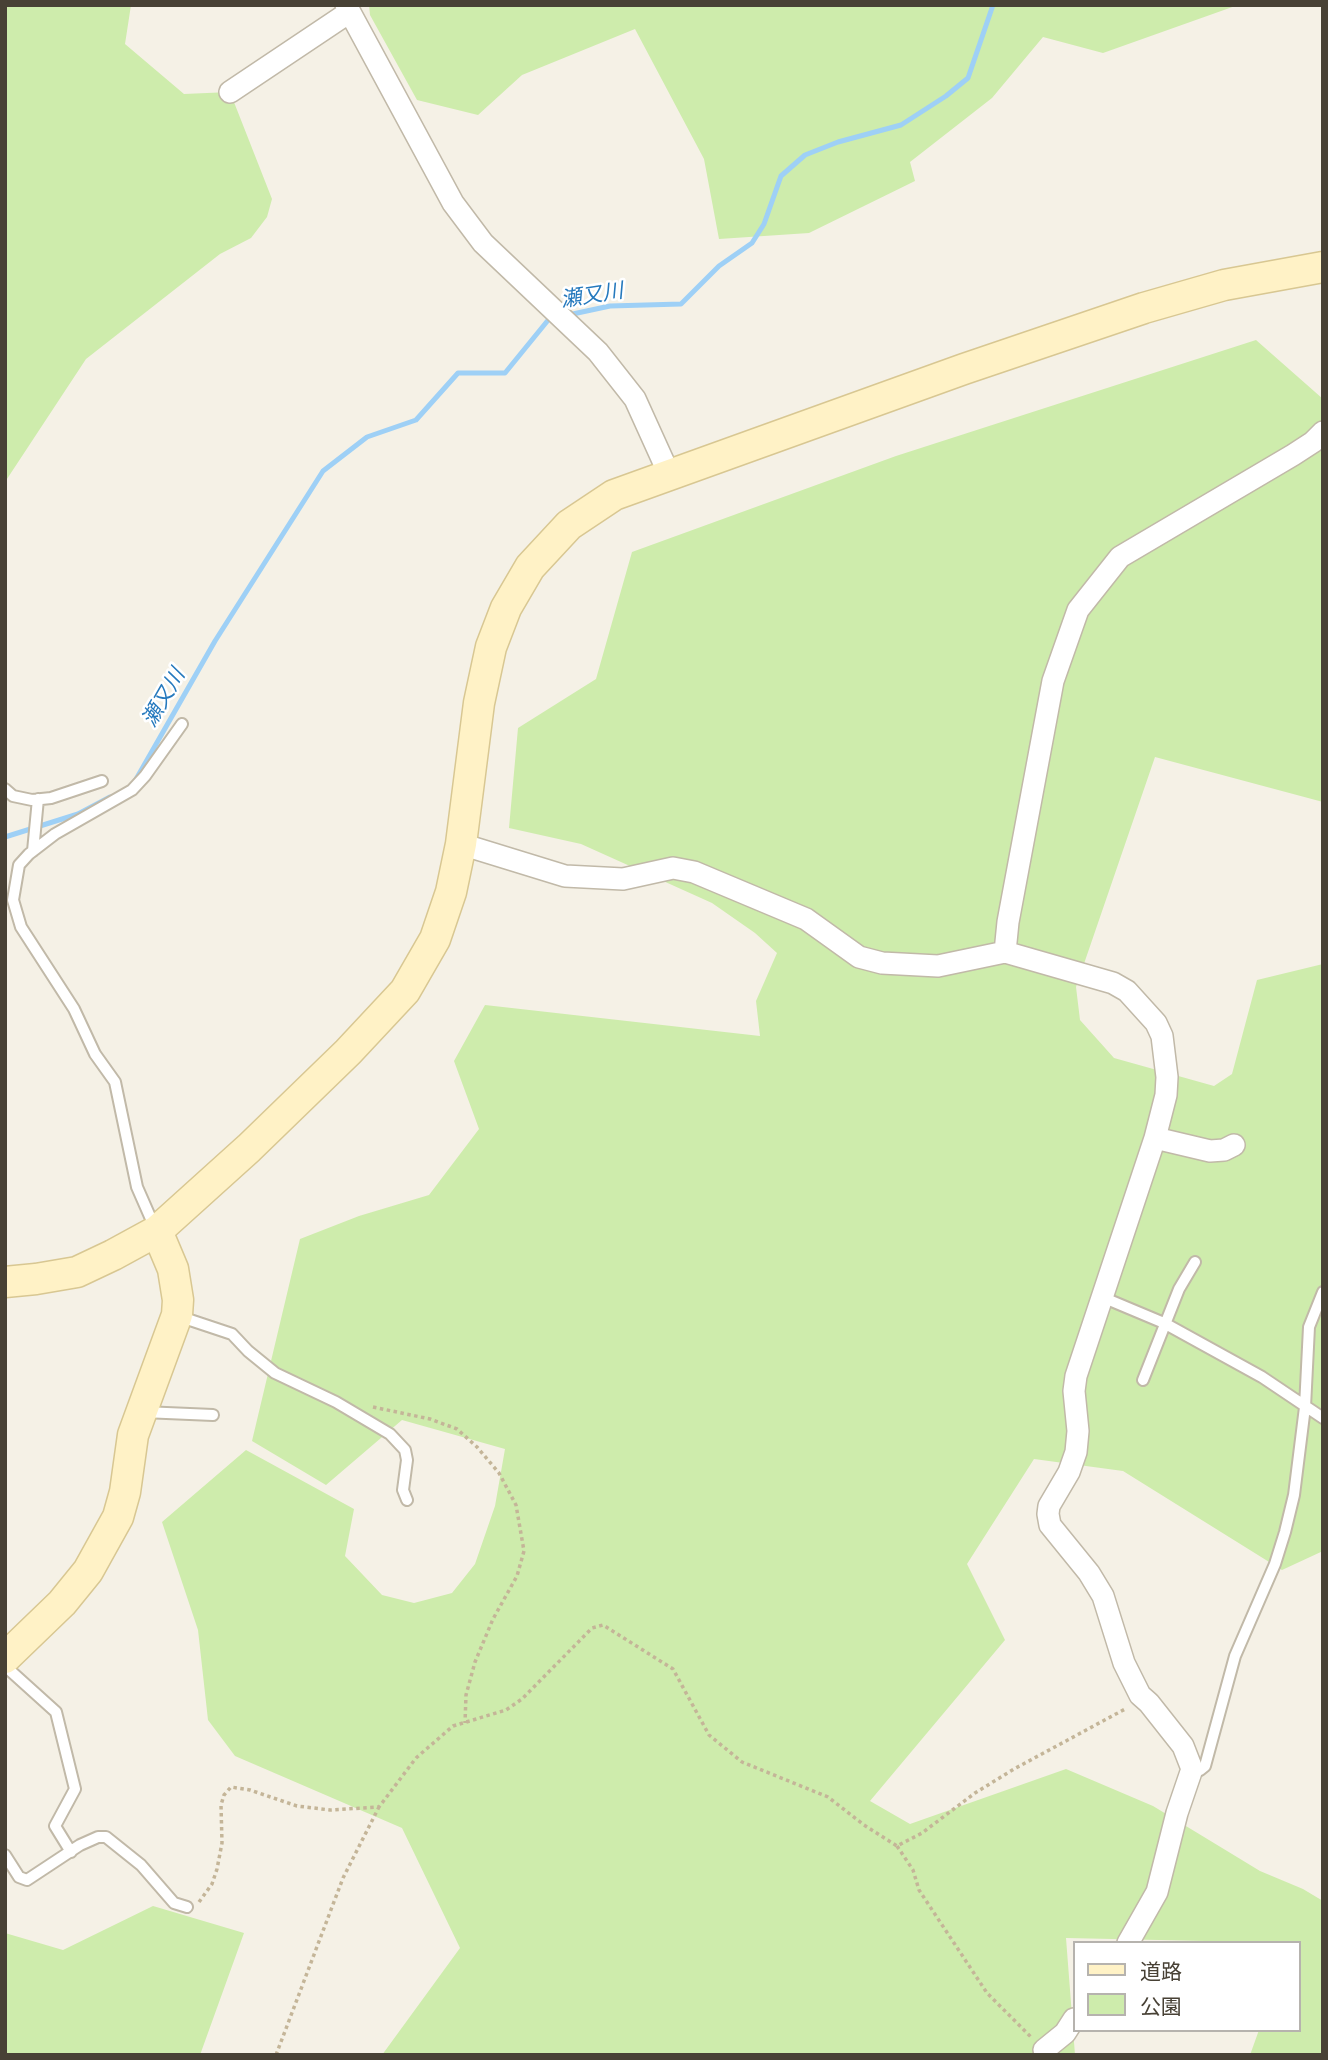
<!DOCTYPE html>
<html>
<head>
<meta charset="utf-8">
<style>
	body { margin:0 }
	#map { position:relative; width:1328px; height:2060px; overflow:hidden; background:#f5f1e6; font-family:Karla,"Noto Sans JP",sans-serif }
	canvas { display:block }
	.frame { position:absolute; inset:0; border:7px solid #484135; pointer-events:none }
	.legend { position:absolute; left:1073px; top:1941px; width:228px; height:91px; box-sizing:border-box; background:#fff; border:2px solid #b6b3ae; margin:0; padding:9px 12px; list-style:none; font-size:21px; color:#484135 }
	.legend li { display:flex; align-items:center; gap:14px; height:35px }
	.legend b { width:35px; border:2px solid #b6b3ae }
</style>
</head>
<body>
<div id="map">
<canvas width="1328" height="2060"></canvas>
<div class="frame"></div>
<ul class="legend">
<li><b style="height:9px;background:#fff2c6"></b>道路</li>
<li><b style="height:19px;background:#ceecac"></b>公園</li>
</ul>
</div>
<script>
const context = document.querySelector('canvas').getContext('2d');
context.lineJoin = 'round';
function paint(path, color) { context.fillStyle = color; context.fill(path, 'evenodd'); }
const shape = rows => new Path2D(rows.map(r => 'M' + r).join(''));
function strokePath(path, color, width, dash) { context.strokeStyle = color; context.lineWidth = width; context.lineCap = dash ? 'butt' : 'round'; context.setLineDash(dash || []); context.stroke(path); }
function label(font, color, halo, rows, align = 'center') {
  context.font = font + ' Karla,"Noto Sans JP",sans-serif'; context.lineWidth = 5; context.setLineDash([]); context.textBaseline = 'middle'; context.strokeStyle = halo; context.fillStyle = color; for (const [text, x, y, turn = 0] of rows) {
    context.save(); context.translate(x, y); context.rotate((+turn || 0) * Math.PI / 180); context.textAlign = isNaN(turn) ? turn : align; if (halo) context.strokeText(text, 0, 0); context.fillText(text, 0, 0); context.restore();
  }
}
const green = shape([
	[5,5,131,5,125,44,184,94,230,92,272,199,267,217,251,238,220,254,86,359,5,482],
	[369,5,1238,5,1103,53,1043,37,992,98,910,162,915,181,809,233,719,239,704,159,635,29,522,75,478,115,417,100,370,15],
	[1256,340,1323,399,1323,802,1155,757,1076,987,1080,1020,1114,1058,1214,1086,1232,1074,1257,980,1323,964,1323,1551,1282,1570,1123,1471,1034,1459,967,1564,1005,1640,870,1801,910,1824,1066,1769,1153,1806,1260,1871,1303,1889,1323,1901,1323,2055,1250,2055,1259,2030,1298,2030,1298,1943,1066,1938,1075,2055,382,2055,460,1948,402,1828,235,1756,208,1720,198,1630,162,1522,246,1450,354,1509,345,1556,382,1595,414,1603,452,1593,475,1564,495,1506,505,1449,402,1420,326,1485,252,1441,300,1239,359,1216,429,1195,479,1129,454,1061,485,1005,760,1036,756,1001,777,953,755,933,712,903,581,844,509,828,518,728,596,679,632,552,896,456],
	[153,1906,244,1933,200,2055,5,2055,5,1933,63,1950]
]);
const stream = shape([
	[568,315,610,306,681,304,719,266,752,243,764,224,781,176,805,155,838,142,901,125,946,96,968,78,993,5],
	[135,781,215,641,323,471,367,437,416,420,458,373,505,373,549,319,555,318],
	[5,837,78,814,110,797]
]);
const path = shape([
	[373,1407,430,1419,457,1429,477,1447,499,1473,516,1505,524,1551,517,1576,493,1619,475,1662,466,1695,465,1723],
	[897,1846,913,1870,919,1890,987,1993,1032,2038],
	[199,1902,212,1884,217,1869,222,1843,221,1805,224,1795,231,1787,250,1790,297,1806,330,1810,379,1807,416,1758,453,1726,506,1710,522,1699,592,1628,603,1625,673,1669,709,1735,742,1762,828,1797,864,1825,897,1846,922,1833,975,1793,1014,1769,1127,1708],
	[276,2055,343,1878,379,1807]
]);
const lane = shape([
	[5,789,13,796,32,800,51,798,102,781],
	[33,851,38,799],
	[155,1228,137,1187,115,1082,95,1054,74,1009,21,927,13,900,19,865,29,854,55,834,132,790,145,776,182,724],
	[1102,1297,1164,1323,1262,1377,1323,1418],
	[178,1316,232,1334,248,1351,275,1373,336,1402,390,1434,405,1450,407,1460,403,1490,407,1500],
	[1143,1380,1179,1289,1195,1262],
	[143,1412,213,1415],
	[5,1666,56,1712,75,1789,55,1826,71,1852],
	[1192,1769,1200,1770,1205,1766,1235,1656,1275,1564,1285,1532,1294,1495,1305,1407,1309,1327,1323,1292],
	[5,1855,19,1877,27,1880,80,1845,98,1837,106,1837,141,1865,174,1903,187,1907]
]);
const street = shape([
	[346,5,453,203,483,243,598,352,635,399,669,474],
	[230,92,348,13],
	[461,844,565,876,623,879,673,868,694,872,806,919,859,957,882,963,938,966,1005,952,1113,983,1127,991,1156,1023,1162,1036,1167,1077,1166,1095,1155,1138,1076,1376,1074,1391,1078,1431,1076,1452,1069,1472,1049,1506,1048,1514,1050,1525,1089,1573,1103,1596,1124,1663,1140,1695,1149,1703,1183,1746,1192,1769,1177,1813,1157,1892,1128,1943],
	[1005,952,1008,922,1053,681,1078,610,1120,557,1293,455,1313,442,1323,432],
	[1155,1138,1210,1151,1224,1150,1234,1145],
	[1044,2050,1065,2033,1074,2019]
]);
const secondary = shape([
	[5,1282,36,1279,77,1272,113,1255,157,1231,249,1148,348,1052,405,991,435,939,451,892,461,844,479,703,491,647,506,608,530,567,569,525,614,495,964,369,1144,308,1224,285,1323,267],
	[5,1658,62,1603,88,1571,118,1517,125,1492,133,1435,177,1315,178,1300,173,1269,157,1231]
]);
const waterNames = [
	["瀬又川",592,296,-9],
	["瀬又川",164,698,-60]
];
paint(green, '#ceecac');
strokePath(stream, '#9ed0f6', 5);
strokePath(lane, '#c1b9a8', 14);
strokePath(street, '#c1b9a8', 24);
strokePath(secondary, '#d8c792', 33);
strokePath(path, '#c4b598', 3.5, [3.5, 3.5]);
strokePath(lane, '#fff', 10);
strokePath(street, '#fff', 21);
strokePath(secondary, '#fff2c6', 30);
label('italic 21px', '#2579bd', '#fff', waterNames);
</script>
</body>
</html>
